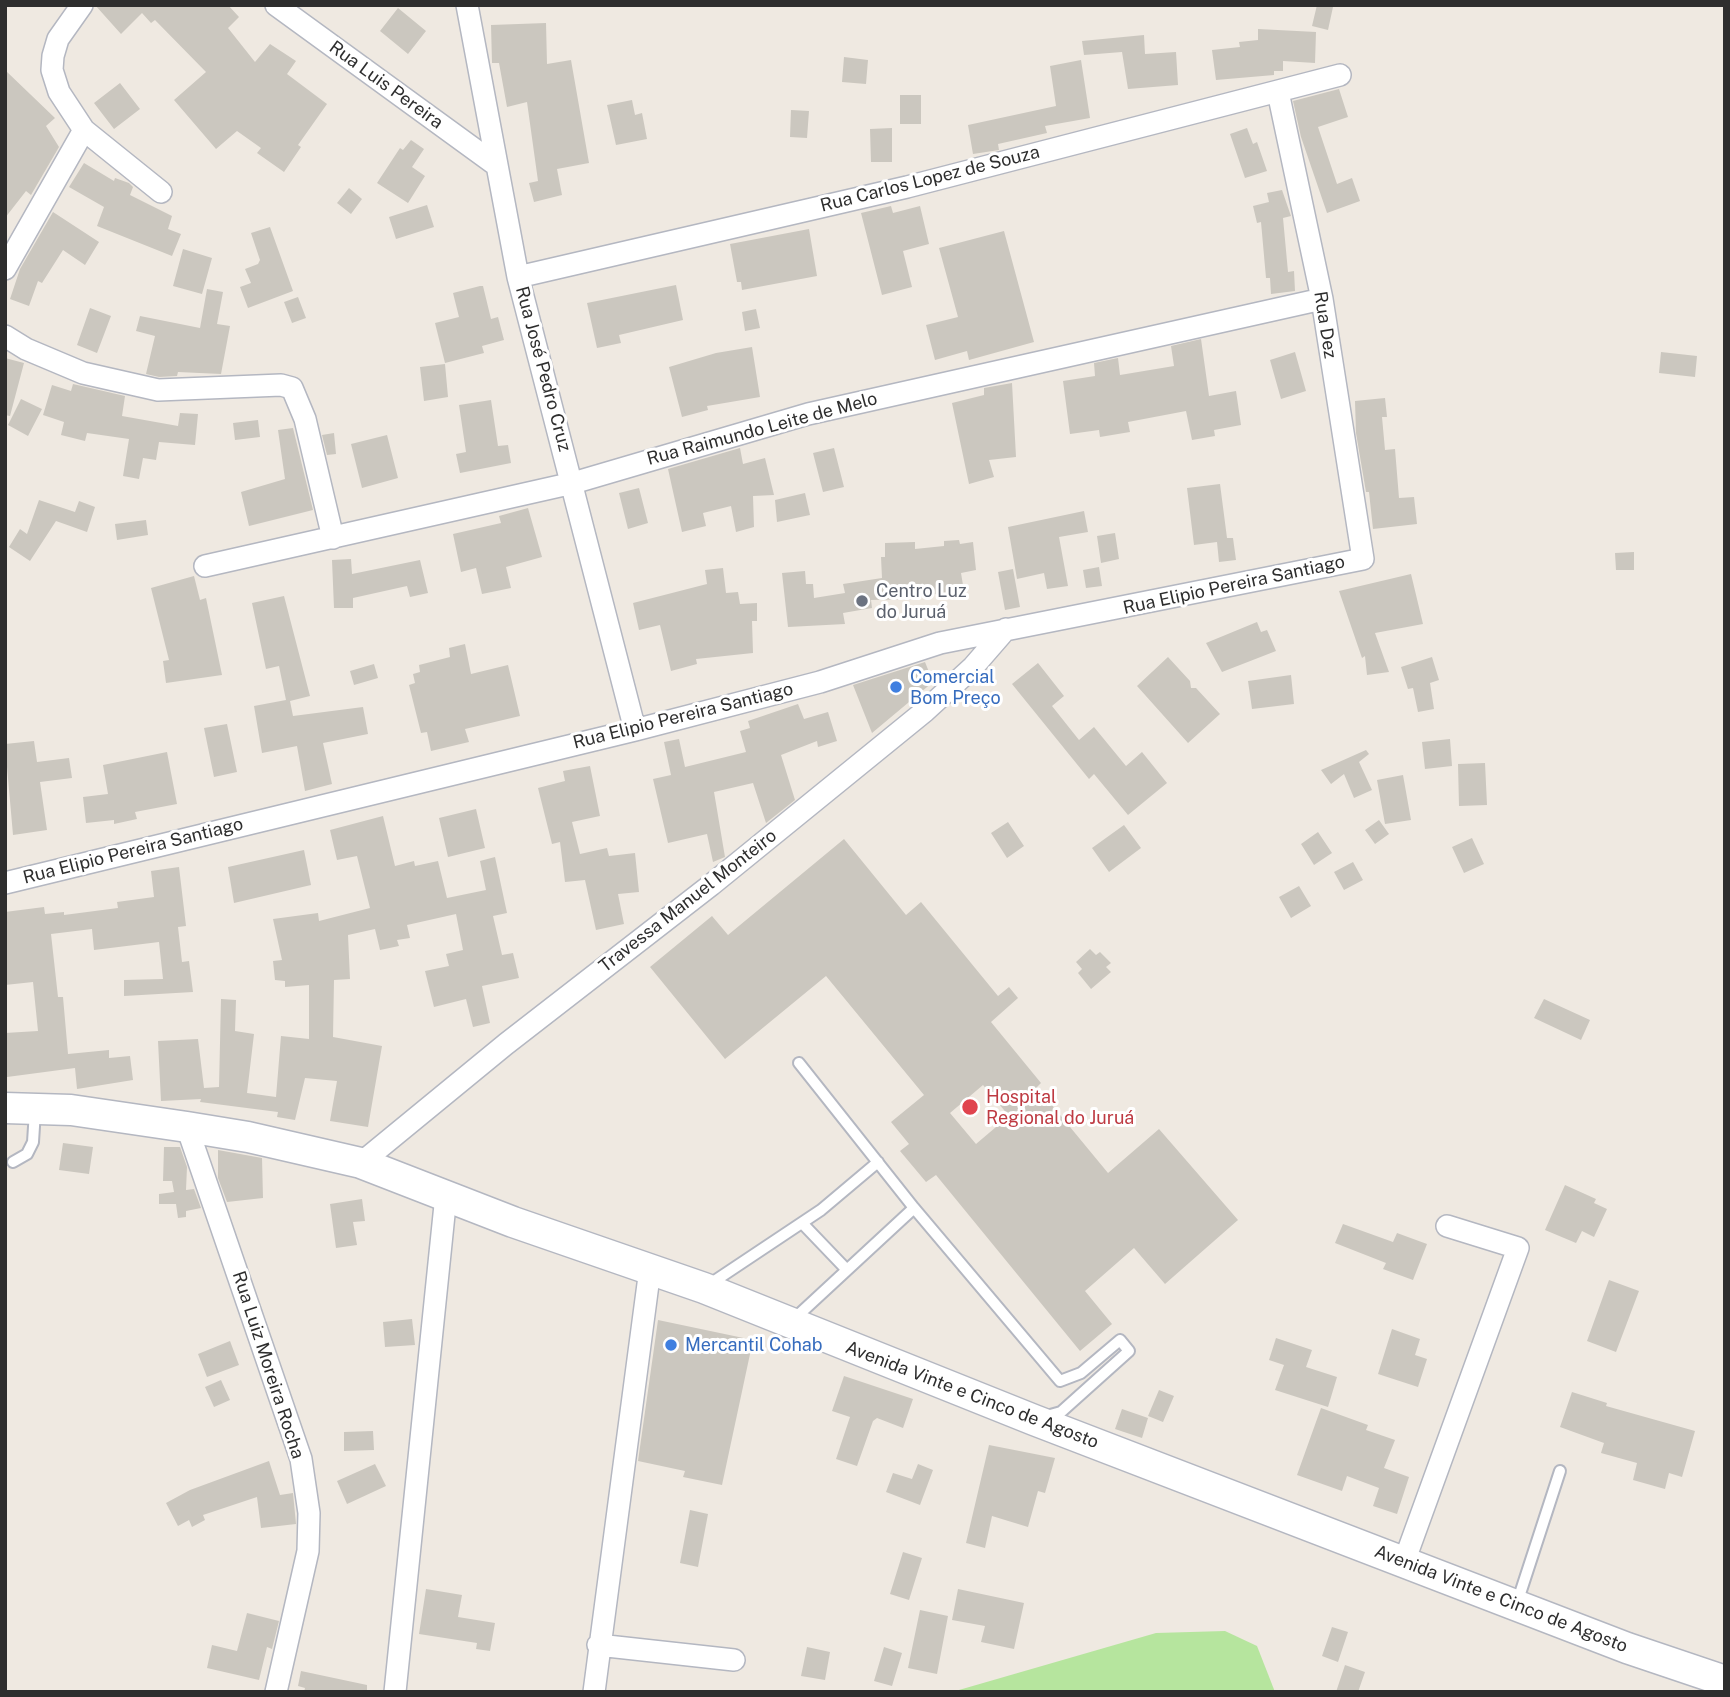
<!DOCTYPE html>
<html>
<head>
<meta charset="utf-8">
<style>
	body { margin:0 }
	#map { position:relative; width:1730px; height:1697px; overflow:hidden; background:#efe9e1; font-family:"Public Sans",sans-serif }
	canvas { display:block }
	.frame { position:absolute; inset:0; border:7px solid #2e2e2e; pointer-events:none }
</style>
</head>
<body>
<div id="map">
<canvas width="1730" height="1697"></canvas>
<div class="frame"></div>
</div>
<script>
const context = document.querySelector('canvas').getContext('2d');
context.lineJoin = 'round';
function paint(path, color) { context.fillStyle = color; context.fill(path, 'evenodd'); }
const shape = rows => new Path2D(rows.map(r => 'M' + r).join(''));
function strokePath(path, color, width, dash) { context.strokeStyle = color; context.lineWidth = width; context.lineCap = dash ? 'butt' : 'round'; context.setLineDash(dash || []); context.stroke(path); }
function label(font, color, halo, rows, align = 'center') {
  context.font = font + ' "Public Sans",sans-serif'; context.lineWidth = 6; context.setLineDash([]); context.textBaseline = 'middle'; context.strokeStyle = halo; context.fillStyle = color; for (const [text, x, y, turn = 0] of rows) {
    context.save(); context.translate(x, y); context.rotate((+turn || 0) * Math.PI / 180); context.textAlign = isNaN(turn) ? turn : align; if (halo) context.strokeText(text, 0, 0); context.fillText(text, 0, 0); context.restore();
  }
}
const green = shape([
	[1225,1631,1257,1646,1275,1692,952,1692,1156,1633]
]);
const building = shape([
	[95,5,228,5,239,17,228,28,255,62,270,44,296,61,287,74,327,104,298,145,301,147,284,172,257,153,261,148,237,131,216,149,174,100,206,72,155,20,151,23,142,13,121,34],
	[1317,5,1333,7,1328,30,1312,26],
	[398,8,426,31,408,54,380,31],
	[546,23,547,64,571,60,589,163,557,169,562,195,534,202,529,183,538,181,527,102,507,107,499,63,492,63,491,25],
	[1258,29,1316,32,1315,63,1283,61,1283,71,1274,71,1274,75,1216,80,1212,50,1240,47,1239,42,1258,40],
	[1144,35,1145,54,1176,52,1178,85,1128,89,1122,52,1084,55,1082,41],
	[844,57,868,60,866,84,842,82],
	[1081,60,1090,118,1045,126,1047,133,998,144,999,150,973,154,968,125,1056,106,1050,66],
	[5,70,55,118,46,126,59,147,31,195,26,191,5,218],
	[120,83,140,109,114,129,94,103],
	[1339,89,1348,117,1318,127,1337,184,1352,178,1360,201,1327,213,1301,137,1293,101],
	[900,95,921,95,921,124,900,124],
	[632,100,635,115,642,113,647,139,616,145,607,105],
	[791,110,809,111,807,138,790,137],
	[892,128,892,162,871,162,870,129],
	[1247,128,1253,144,1257,142,1267,171,1245,178,1230,134],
	[411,140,424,149,412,167,425,176,408,203,377,183,400,148,403,150],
	[84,163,114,181,115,178,129,183,133,187,130,195,172,216,168,229,181,234,172,256,97,226,104,207,69,187],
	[349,188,362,199,351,214,337,203],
	[1282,190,1291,216,1283,218,1288,272,1294,271,1295,291,1271,294,1270,278,1266,278,1261,222,1257,223,1253,206,1269,202,1267,193],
	[427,205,434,227,396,239,389,217],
	[891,206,893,213,920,206,929,244,903,251,912,287,882,295,861,213],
	[53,212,99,242,85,265,63,250,42,283,38,281,29,306,10,299,20,269],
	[270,227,293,291,248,308,240,287,251,283,245,269,258,264,260,260,251,233],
	[809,229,817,276,742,290,741,282,737,282,730,244],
	[1004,231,1034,342,969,360,967,351,935,360,926,325,958,317,939,248],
	[183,249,212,258,202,294,173,286],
	[676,285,683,320,619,335,621,343,597,348,587,303],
	[480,286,483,286,491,319,498,317,504,340,482,346,484,353,445,363,435,323,459,317,453,293],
	[207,289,223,292,217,324,230,326,221,374,178,372,177,376,159,377,146,374,155,336,136,331,140,316,200,328],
	[298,297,306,318,292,323,284,302],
	[90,308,111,316,97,353,77,345],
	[756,309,760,328,745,331,742,312],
	[1201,339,1209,396,1236,391,1241,425,1214,430,1215,436,1192,440,1186,411,1128,422,1130,432,1100,437,1099,430,1070,434,1063,381,1095,376,1094,363,1118,358,1120,375,1174,366,1171,346],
	[752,347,760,397,707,406,708,410,682,417,669,367,716,353],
	[1295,352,1306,391,1281,399,1270,360],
	[1661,352,1697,356,1695,377,1659,373],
	[5,358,24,363,10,416,5,415],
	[445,364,448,397,424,401,420,367],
	[1012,383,1016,457,989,460,994,477,969,484,952,403,984,395,984,388],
	[73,384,125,396,122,416,178,426,180,413,198,414,195,445,159,442,156,460,143,458,139,479,123,476,129,439,87,433,85,441,61,435,64,422,43,415,52,385,71,391],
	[1385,398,1387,417,1382,417,1385,450,1395,449,1399,498,1414,497,1417,524,1373,529,1369,492,1366,492,1356,433,1355,401],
	[21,399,42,409,28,436,8,425],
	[491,400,498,446,508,445,511,463,460,473,456,454,466,452,459,405],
	[258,420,260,437,235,440,233,423],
	[293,428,313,510,249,526,241,492,285,479,278,430],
	[334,433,336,454,327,455,322,435],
	[387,435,398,478,362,488,351,444],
	[740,448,743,464,765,458,774,495,753,496,754,527,736,532,731,506,703,513,706,526,682,532,668,469],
	[834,448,844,487,823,492,813,453],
	[1220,484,1227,538,1233,538,1236,560,1219,562,1217,542,1194,545,1187,488],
	[639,488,648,523,628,529,619,493],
	[805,493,810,515,777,522,775,500],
	[39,500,75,512,79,501,95,507,87,532,56,521,30,561,9,547,20,529,27,534],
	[528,508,542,557,506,567,511,588,482,594,476,568,461,572,453,534,501,523,499,516],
	[1084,511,1088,532,1059,537,1068,586,1047,589,1044,573,1017,579,1008,527],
	[146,520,148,535,117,540,115,524],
	[1115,533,1119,559,1101,563,1097,536],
	[959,540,960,544,973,542,976,570,961,573,964,591,919,596,919,599,871,600,872,608,843,613,845,624,788,627,782,573,805,571,806,584,813,584,814,598,845,593,843,584,882,578,881,557,885,557,885,543,915,542,915,549,944,546,944,541],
	[1634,552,1634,570,1616,570,1615,553],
	[351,559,352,574,420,560,428,593,410,597,407,586,353,598,353,608,334,608,332,560],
	[1099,567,1102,586,1086,588,1083,570],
	[723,568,726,593,738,592,740,604,757,603,757,621,752,621,753,653,696,659,697,664,671,671,660,625,639,630,633,603,707,584,705,570],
	[1013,569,1020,607,1005,610,998,572],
	[1411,574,1423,624,1375,633,1389,672,1367,675,1365,656,1362,658,1339,591],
	[194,576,200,600,206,598,222,675,166,683,163,661,169,660,151,588],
	[284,596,310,696,290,701,293,716,363,707,368,734,323,743,332,784,305,791,297,746,262,753,254,706,286,700,279,666,266,669,252,603],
	[1257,622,1261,632,1267,630,1276,651,1222,672,1206,643],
	[465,644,471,674,508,665,520,716,465,729,469,742,431,751,427,732,421,733,409,685,415,683,413,674,420,672,419,665,450,657,449,648],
	[1168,657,1190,681,1191,688,1196,688,1220,714,1188,743,1137,686],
	[1432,657,1439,680,1430,683,1434,709,1418,712,1413,688,1408,689,1401,667],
	[925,662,933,682,872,733,853,685],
	[1038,663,1064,696,1052,706,1079,740,1094,727,1126,766,1142,752,1167,783,1128,815,1094,774,1089,779,1012,684],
	[374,664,378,678,354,685,350,671],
	[1291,675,1294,704,1252,709,1248,681],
	[798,704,804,719,828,712,837,741,818,747,817,741,781,755,795,800,766,823,753,783,714,792,725,857,713,862,707,834,668,843,653,779,671,775,664,742,679,739,685,767,746,752,740,731,750,728,748,721],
	[227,724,237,772,214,777,204,728],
	[1450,739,1452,766,1425,769,1422,742],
	[34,741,37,762,69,758,72,778,40,782,47,830,13,835,5,744],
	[1366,750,1369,754,1359,762,1372,790,1354,798,1344,774,1331,784,1321,770],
	[167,752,177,804,135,812,137,819,114,824,114,820,86,823,83,797,108,794,103,765],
	[1485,763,1487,805,1459,806,1458,764],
	[590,766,600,816,572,822,580,854,607,848,609,856,635,853,639,892,618,894,624,924,596,930,585,880,565,882,560,842,552,844,538,788,565,781,563,771],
	[1403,775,1411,820,1385,824,1377,780],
	[476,809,485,848,448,857,439,818],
	[383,816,395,866,414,861,415,866,438,861,447,898,486,890,480,861,495,857,507,913,493,916,502,955,513,953,519,978,482,986,490,1023,473,1027,466,999,434,1007,425,971,449,966,446,954,463,950,456,914,407,925,410,938,397,940,399,946,380,950,375,929,348,935,350,979,334,980,333,1037,382,1046,368,1127,330,1121,337,1081,305,1078,295,1120,277,1117,278,1112,200,1102,201,1099,161,1101,158,1041,198,1039,204,1088,219,1087,221,999,236,1000,235,1031,254,1034,247,1093,276,1097,281,1036,309,1039,309,985,285,987,285,981,275,980,273,961,282,960,273,919,318,913,319,921,370,908,357,856,337,860,330,830],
	[1379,820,1389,834,1375,844,1365,830],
	[1008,822,1024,846,1007,858,991,833],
	[1124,825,1141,848,1109,872,1092,848],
	[1318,832,1332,853,1314,865,1301,844],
	[1472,838,1484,864,1464,873,1452,847],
	[844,839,906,915,921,902,998,996,1009,987,1018,998,991,1022,1041,1083,1037,1087,1108,1173,1159,1129,1238,1220,1165,1284,1134,1248,1085,1291,1112,1324,1080,1351,936,1175,926,1182,900,1151,909,1144,891,1122,924,1095,826,976,725,1059,650,967,712,916,728,935],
	[983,1085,1009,1116,976,1144,950,1113],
	[304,850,311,885,234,903,228,867],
	[1353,862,1363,880,1344,890,1334,872],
	[179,867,186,926,178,927,182,962,189,961,193,992,124,996,124,980,163,979,159,942,94,950,92,929,51,934,58,997,63,997,68,1054,109,1050,109,1058,130,1056,133,1080,77,1089,75,1068,7,1077,5,1033,38,1031,33,982,5,985,5,912,44,907,45,914,64,912,64,915,118,908,117,902,154,897,151,871],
	[1299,886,1311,906,1291,918,1279,897],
	[1090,949,1096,955,1100,952,1111,963,1106,967,1111,972,1091,989,1078,973,1082,969,1076,962],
	[1544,999,1590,1020,1581,1040,1534,1018],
	[63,1143,93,1147,89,1174,59,1170],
	[164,1147,180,1147,187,1167,186,1190,194,1189,201,1208,186,1211,186,1217,178,1218,176,1204,159,1204,159,1194,174,1192,172,1181,163,1181],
	[218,1150,262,1158,263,1198,227,1202,218,1178],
	[1565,1185,1596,1199,1594,1203,1607,1209,1594,1237,1582,1231,1576,1243,1545,1230],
	[362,1199,365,1221,353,1222,357,1245,336,1248,330,1204],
	[1343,1224,1393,1242,1397,1233,1427,1244,1413,1280,1383,1269,1386,1263,1335,1243],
	[1609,1280,1639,1291,1616,1352,1587,1341],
	[412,1319,415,1345,385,1347,383,1322],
	[658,1320,753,1340,722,1485,683,1477,685,1471,638,1461],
	[1392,1329,1420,1339,1415,1355,1427,1359,1418,1387,1378,1374],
	[1276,1338,1312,1350,1306,1367,1337,1377,1328,1407,1275,1390,1284,1365,1269,1360],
	[230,1341,239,1365,207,1377,198,1354],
	[844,1376,913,1399,903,1428,877,1418,873,1421,857,1466,836,1459,850,1417,832,1411],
	[221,1380,230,1400,214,1407,205,1387],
	[1159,1390,1174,1396,1163,1422,1148,1416],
	[1572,1392,1607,1403,1606,1406,1695,1431,1682,1477,1669,1473,1665,1489,1633,1480,1637,1463,1601,1453,1604,1443,1560,1427],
	[1321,1408,1368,1425,1366,1430,1395,1440,1384,1468,1409,1477,1397,1514,1373,1506,1379,1488,1347,1476,1342,1491,1297,1475],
	[1122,1409,1148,1418,1142,1438,1115,1429],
	[373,1431,374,1450,344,1451,344,1432],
	[989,1445,1055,1458,1045,1493,1038,1491,1028,1527,992,1516,985,1548,966,1543],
	[269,1461,280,1495,293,1493,296,1524,261,1528,257,1497,203,1515,205,1520,192,1527,189,1520,178,1526,166,1503,190,1490],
	[375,1464,386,1486,347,1504,337,1481],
	[918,1464,933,1470,920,1505,886,1492,893,1473,912,1479],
	[690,1510,708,1514,698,1567,680,1563],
	[903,1552,922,1558,909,1600,890,1594],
	[426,1589,462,1595,458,1617,495,1623,490,1651,476,1649,477,1643,419,1634],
	[958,1589,1024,1603,1014,1649,981,1642,985,1626,952,1620],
	[920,1610,948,1616,937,1674,908,1668],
	[247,1613,279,1621,272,1649,267,1647,259,1680,207,1668,212,1645,237,1651],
	[1332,1627,1348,1632,1338,1662,1322,1656],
	[807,1647,830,1652,825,1680,801,1676],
	[884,1647,902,1653,892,1686,874,1681],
	[1345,1665,1365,1672,1358,1692,1336,1692],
	[301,1671,367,1685,367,1692,304,1692,305,1688,298,1686]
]);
const lane = shape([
	[799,1063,914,1208,1060,1381,1081,1373,1120,1340,1129,1351,1061,1412,1043,1417],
	[13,1162,27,1154,33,1142,35,1111],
	[802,1223,847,1270],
	[710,1284,821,1210,878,1162],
	[794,1319,914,1208],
	[1517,1603,1560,1471]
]);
const street = shape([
	[82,5,58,39,53,56,52,70,59,92,84,130,161,192],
	[276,5,496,165],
	[467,5,518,277,635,730],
	[5,269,84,130],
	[518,277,907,187,1340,75],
	[5,336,26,349,83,373,158,390,281,385,292,388,305,419,333,538],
	[205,566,573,483,808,414,1322,299],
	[5,883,635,730,820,682,940,643,1363,559,1322,299,1278,92],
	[187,1127,301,1459,309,1513,308,1551,276,1692],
	[361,1163,506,1044,711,885,925,711,973,667,1006,629],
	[1404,1562,1518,1248,1447,1226],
	[598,1645,734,1660],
	[395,1692,446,1195],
	[594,1692,650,1269]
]);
const secondary = shape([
	[5,1108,71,1110,187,1127,248,1137,361,1163,513,1222,704,1288,1034,1420,1627,1648,1725,1681]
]);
const markers = [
	[862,601,7,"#6b7280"],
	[896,687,7,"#3f7fe0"],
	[970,1107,9,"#e0444e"],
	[671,1345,7,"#3f7fe0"]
];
const streetNames = [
	["Rua Luis Pereira",386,85,36],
	["Rua Carlos Lopez de Souza",930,179,-14],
	["Rua Dez",1325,325,81],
	["Rua José Pedro Cruz",543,369,75],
	["Rua Raimundo Leite de Melo",762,429,-15],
	["Rua Elipio Pereira Santiago",1234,585,-12],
	["Rua Elipio Pereira Santiago",683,716,-14],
	["Rua Elipio Pereira Santiago",133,851,-14],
	["Travessa Manuel Monteiro",688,901,-38],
	["Rua Luiz Moreira Rocha",268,1365,72],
	["Avenida Vinte e Cinco de Agosto",972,1395,21],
	["Avenida Vinte e Cinco de Agosto",1501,1599,21]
];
const worshipNames = [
	["Centro Luz",876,591],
	["do Juruá",876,612]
];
const shopNames = [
	["Comercial",910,677],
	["Bom Preço",910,698],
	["Mercantil Cohab",685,1345]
];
const healthNames = [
	["Hospital",986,1097],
	["Regional do Juruá",986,1118]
];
paint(green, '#b6e59e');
paint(building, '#cbc7bf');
strokePath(lane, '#b4b7c1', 14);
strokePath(street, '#b4b7c1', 24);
strokePath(secondary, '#b4b7c1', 33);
strokePath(lane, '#fff', 10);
strokePath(street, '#fff', 21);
strokePath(secondary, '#fff', 30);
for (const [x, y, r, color] of markers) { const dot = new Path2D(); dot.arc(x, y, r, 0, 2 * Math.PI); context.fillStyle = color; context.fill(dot); strokePath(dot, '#fff', 2.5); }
label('18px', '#2e2e2e', '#fff', streetNames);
label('18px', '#5b616d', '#fff', worshipNames, 'left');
label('18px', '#366cbe', '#fff', shopNames, 'left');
label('18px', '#be3a42', '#fff', healthNames, 'left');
</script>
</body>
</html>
